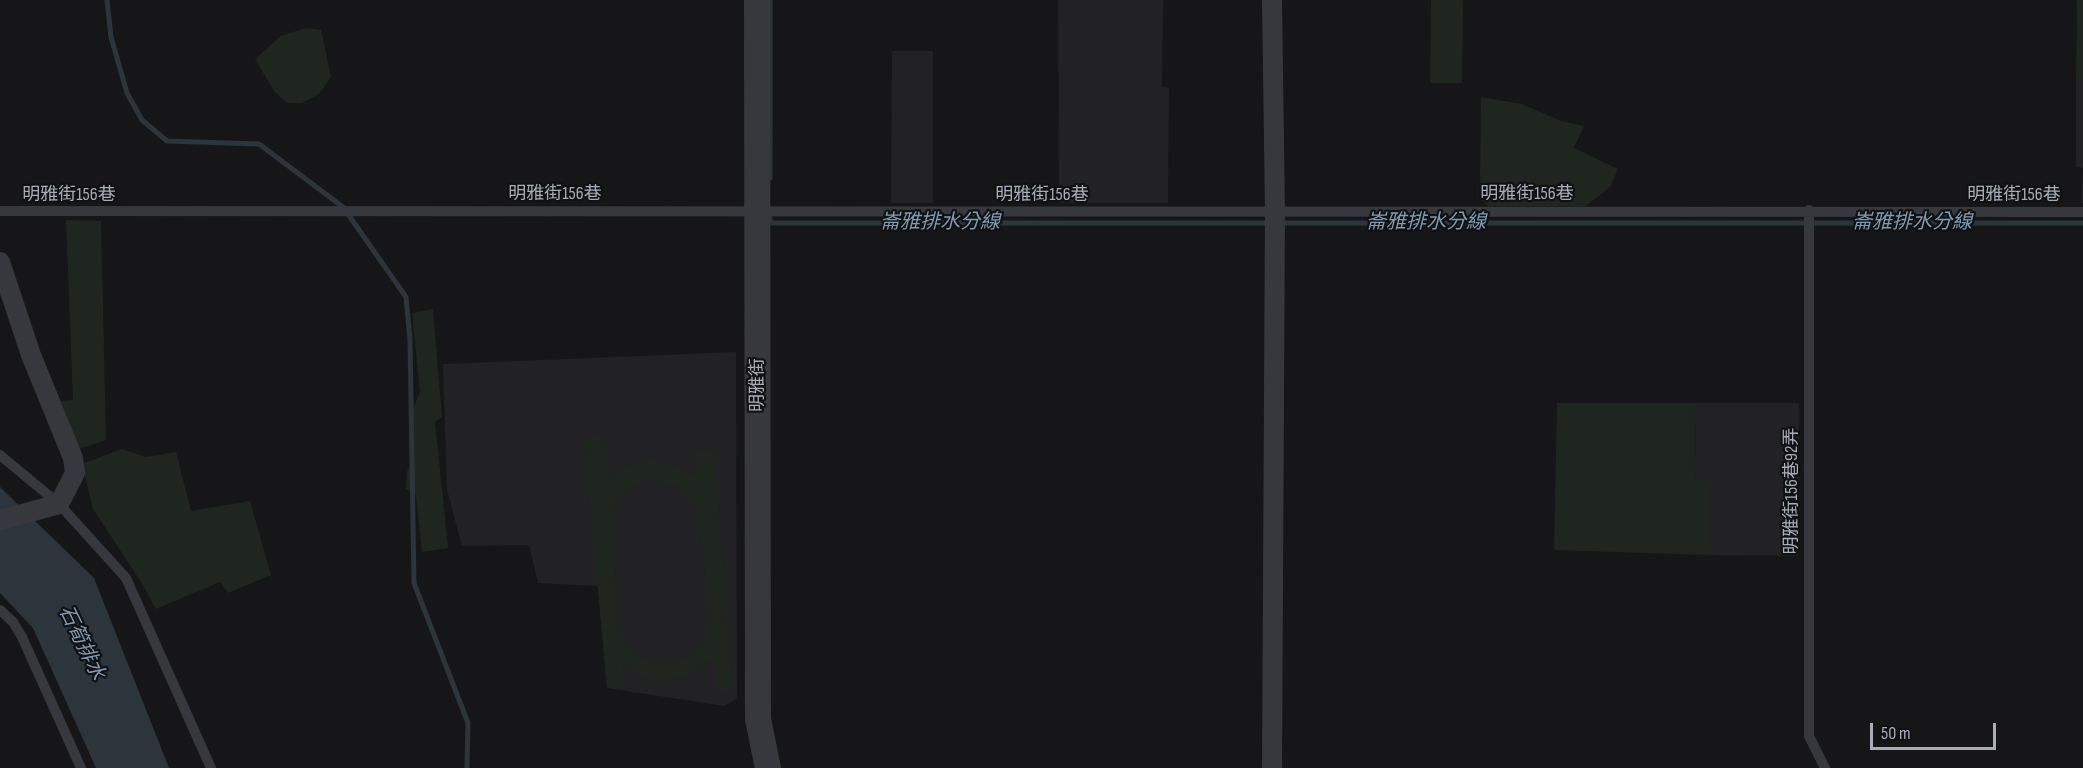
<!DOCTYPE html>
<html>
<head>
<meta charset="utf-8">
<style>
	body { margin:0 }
	#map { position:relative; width:2083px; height:768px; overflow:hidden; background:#161618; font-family:"Sofia Sans Condensed",sans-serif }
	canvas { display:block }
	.scale { position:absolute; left:1870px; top:723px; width:126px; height:27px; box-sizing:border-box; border:3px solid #a8adb8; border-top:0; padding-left:8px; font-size:18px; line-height:21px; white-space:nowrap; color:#a8adb8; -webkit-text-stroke:4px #111113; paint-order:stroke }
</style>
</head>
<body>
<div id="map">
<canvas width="2083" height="768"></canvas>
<div class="scale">50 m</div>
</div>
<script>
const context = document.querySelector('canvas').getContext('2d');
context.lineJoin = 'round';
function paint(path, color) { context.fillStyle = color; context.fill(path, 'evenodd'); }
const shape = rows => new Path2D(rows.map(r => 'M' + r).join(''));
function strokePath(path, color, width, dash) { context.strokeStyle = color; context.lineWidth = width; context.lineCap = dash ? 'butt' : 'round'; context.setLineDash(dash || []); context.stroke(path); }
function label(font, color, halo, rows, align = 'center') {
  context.font = font + ' "Sofia Sans Condensed","Noto Sans TC",sans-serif'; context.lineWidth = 4.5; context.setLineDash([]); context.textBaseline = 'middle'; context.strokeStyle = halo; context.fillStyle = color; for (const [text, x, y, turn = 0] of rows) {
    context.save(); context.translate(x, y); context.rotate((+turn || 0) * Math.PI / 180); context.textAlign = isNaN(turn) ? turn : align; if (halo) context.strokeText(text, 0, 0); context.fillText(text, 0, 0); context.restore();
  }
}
const built = shape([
	[1058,0,1163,0,1162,87,1169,88,1168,203,1059,203],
	[892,51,933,51,933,203,891,203],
	[2076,79,2083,79,2083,203,2081,203,2083,168,2076,167],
	[736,352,737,699,724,706,607,688,598,586,538,583,529,545,462,546,447,490,443,364],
	[1696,403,1799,403,1798,556,1709,555,1710,479,1695,479]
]);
const green = shape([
	[1431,0,1463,0,1462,83,1430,83],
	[2077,0,2083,0,2083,79,2076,79],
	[306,28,321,30,331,77,319,94,302,103,287,103,274,91,255,59,281,36],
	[1481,97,1522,104,1561,121,1584,126,1574,148,1618,169,1610,187,1586,206,1488,206,1480,198],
	[66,220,101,221,106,440,79,449,61,401,73,400],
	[433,309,442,417,435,422,448,548,422,552,416,495,406,489,407,472,412,461,410,416,420,392,412,313],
	[1557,403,1696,403,1695,479,1710,479,1709,555,1554,550],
	[601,436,608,481,626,466,649,460,670,463,694,477,696,451,714,449,732,690,716,690,716,656,685,677,661,682,643,677,623,664,625,687,607,688,584,440],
	[654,479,681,488,698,511,711,622,704,642,697,651,678,662,667,664,656,664,636,655,622,638,618,627,611,518,618,499,626,491,644,481],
	[122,449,146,457,176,452,191,511,250,501,271,575,228,593,220,582,156,609,141,582,93,509,82,464]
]);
const water = shape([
	[0,487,94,578,169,768,96,768,33,628,0,593]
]);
const stream = shape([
	[107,0,111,37,127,93,142,120,167,141,259,144,343,207,406,297,410,339,414,583,468,723,467,768],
	[770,178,770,0],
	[770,218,770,223,2083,223]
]);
const service = shape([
	[1809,210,1809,736,1825,768],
	[0,211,2083,212],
	[0,455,59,504,126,578,211,768],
	[0,610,13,622,22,637,81,768]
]);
const minor = shape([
	[0,262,31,355,73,458,75,473,59,504,0,520],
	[1272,768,1275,212,1272,0]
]);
const tertiary = shape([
	[757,0,758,719,768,768]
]);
const streetNames = [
	["明雅街156巷",555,194],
	["明雅街156巷",1527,194],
	["明雅街156巷",69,195],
	["明雅街156巷",1042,195],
	["明雅街156巷",2014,195],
	["明雅街",758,385,-90],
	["明雅街156巷92弄",1792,491,-90]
];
const waterNames = [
	["崙雅排水分線",940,223],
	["崙雅排水分線",1426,223],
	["崙雅排水分線",1912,223],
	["石筍排水",81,643,64]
];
paint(built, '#222225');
paint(green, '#1e261f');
paint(water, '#2c353c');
strokePath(stream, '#2c353c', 5);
strokePath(service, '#37383d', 10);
strokePath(minor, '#37383d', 20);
strokePath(tertiary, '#37383d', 26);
label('18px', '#a8adb8', '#111113', streetNames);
label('italic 20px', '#7f9bb3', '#111113', waterNames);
</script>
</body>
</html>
